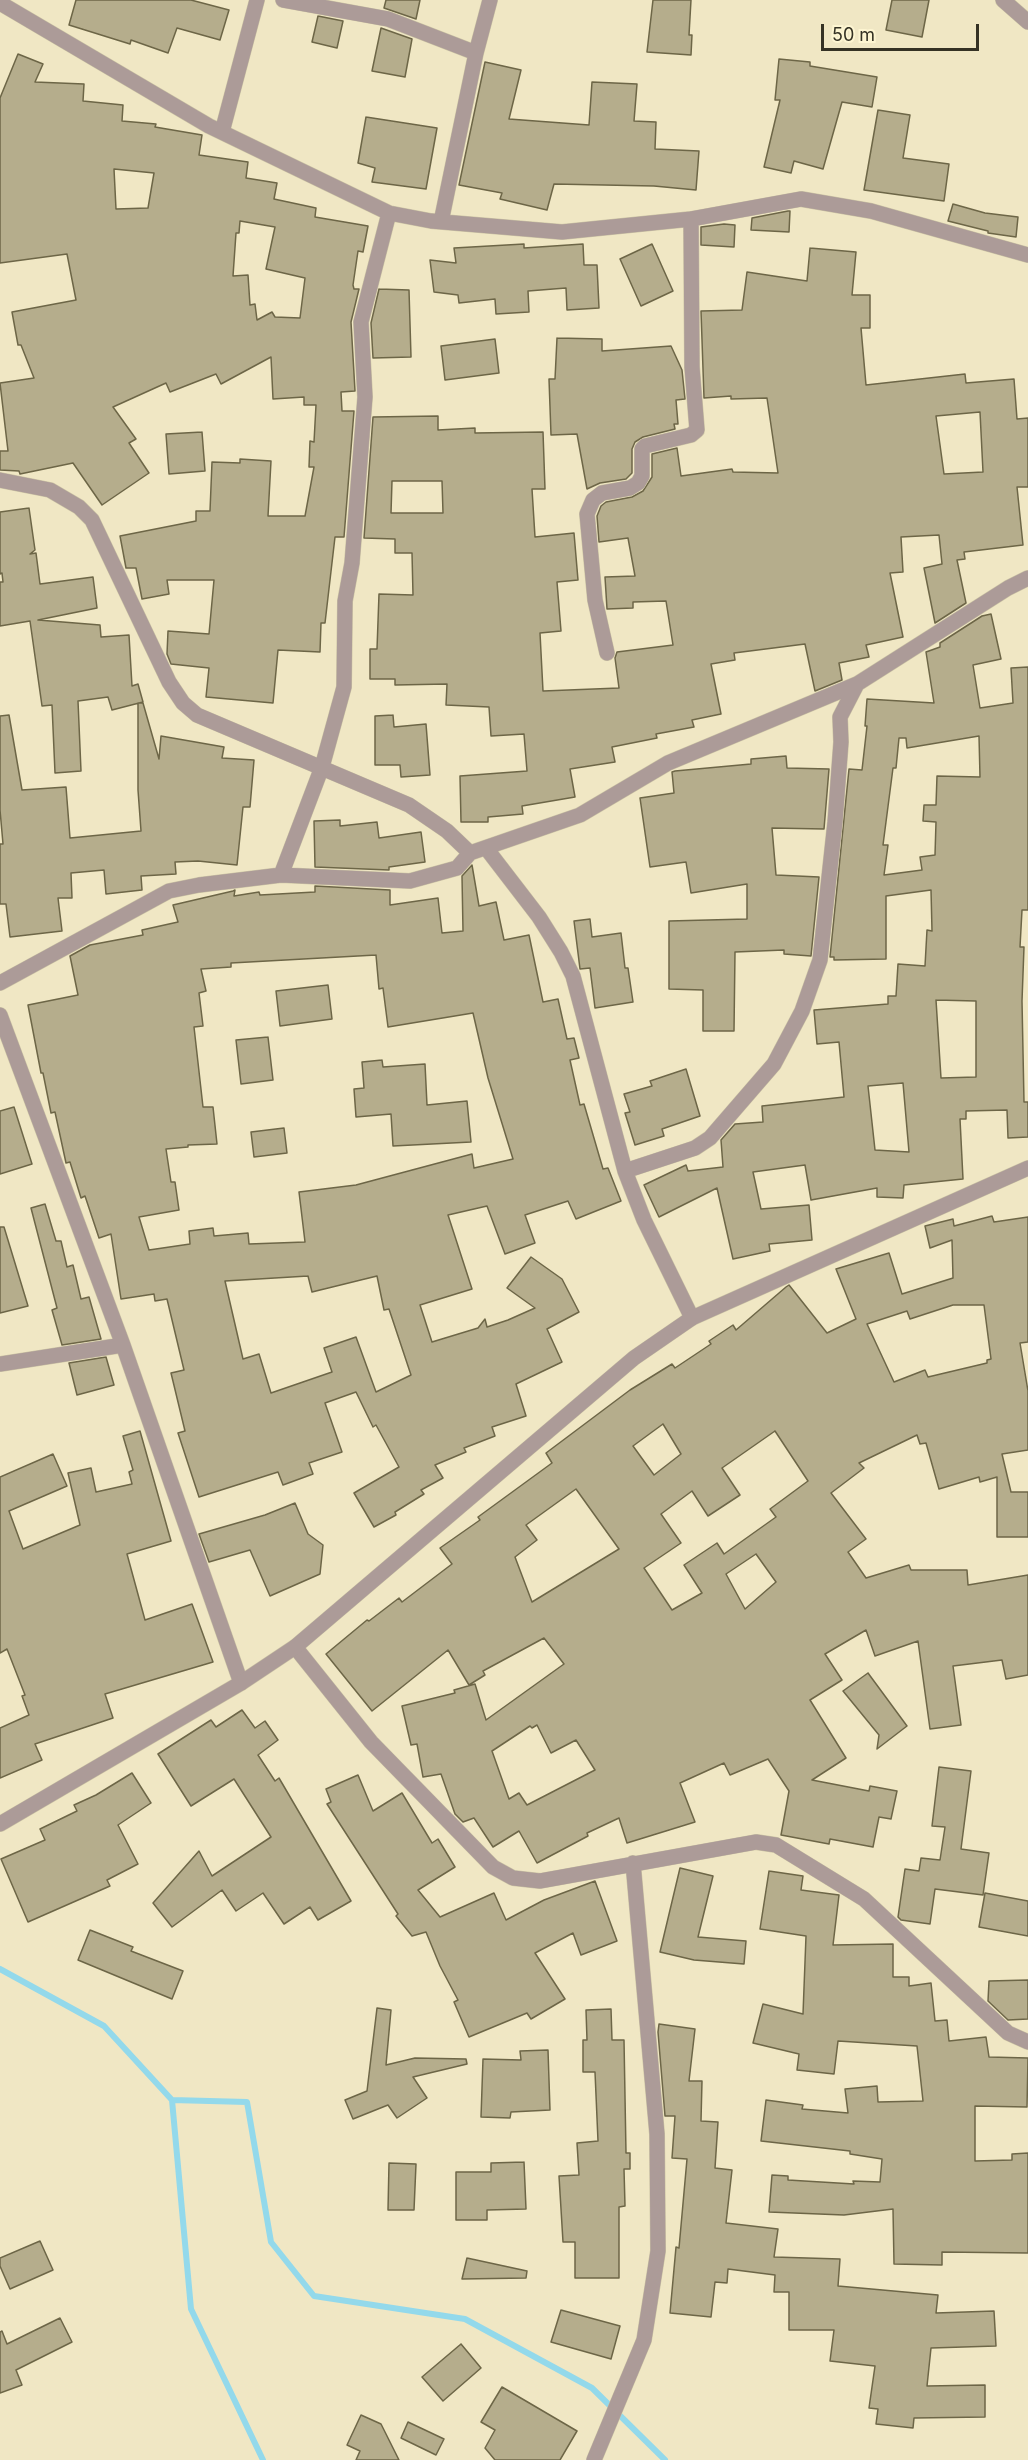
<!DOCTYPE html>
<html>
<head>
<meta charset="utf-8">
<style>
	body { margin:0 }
	#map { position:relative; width:1028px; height:2460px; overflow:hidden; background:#f0e7c4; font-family:Inter,sans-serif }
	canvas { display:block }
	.scale { position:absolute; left:821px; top:24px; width:158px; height:27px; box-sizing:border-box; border:3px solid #353224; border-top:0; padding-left:8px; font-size:18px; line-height:21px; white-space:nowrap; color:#353224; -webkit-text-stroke:4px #fdf5d1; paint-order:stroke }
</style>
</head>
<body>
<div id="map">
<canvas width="1028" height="2460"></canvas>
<div class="scale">50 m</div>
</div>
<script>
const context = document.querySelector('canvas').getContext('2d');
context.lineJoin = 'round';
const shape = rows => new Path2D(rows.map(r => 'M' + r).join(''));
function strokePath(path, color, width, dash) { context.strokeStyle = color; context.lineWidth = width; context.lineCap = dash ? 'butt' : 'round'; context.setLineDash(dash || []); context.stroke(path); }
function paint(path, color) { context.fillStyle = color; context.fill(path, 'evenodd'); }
const stream = shape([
	[0,1969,104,2026,172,2100,247,2102,271,2242,314,2296,465,2319,592,2388,665,2460],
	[172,2100,191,2309,263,2460]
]);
const building = shape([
	[76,0,191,0,229,10,220,40,177,28,168,53,131,40,130,44,69,25,76,0],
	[386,0,420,0,416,19,384,8,386,0],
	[653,0,691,0,689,35,692,35,691,55,647,52,653,0],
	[892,0,929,0,922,37,886,30,892,0],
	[318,16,343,21,337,48,312,42,318,16],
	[381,28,412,39,405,77,372,71,381,28],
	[18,54,43,64,35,82,84,84,83,101,123,105,122,121,156,124,155,127,202,135,199,155,248,162,246,178,277,183,274,199,316,208,315,217,368,226,363,252,358,251,353,285,354,289,359,289,351,322,355,391,341,392,342,411,354,411,344,537,335,537,325,623,321,623,320,652,278,650,273,703,206,697,209,668,171,664,167,654,168,631,209,634,214,580,167,580,169,594,142,599,136,568,126,568,120,536,196,521,196,511,210,511,212,462,240,463,240,459,271,461,268,516,305,516,314,467,309,467,310,441,314,442,316,405,304,405,304,397,273,399,271,357,221,384,216,374,170,392,166,383,113,407,136,439,129,443,149,473,102,505,73,463,20,474,19,471,0,470,0,451,8,451,0,383,34,378,21,345,18,345,12,312,76,300,67,254,0,263,0,98,18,54],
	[114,169,154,173,148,208,116,209,114,169],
	[240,221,275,227,266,269,305,278,300,318,275,317,272,312,257,320,255,304,250,305,248,275,233,276,236,233,239,233,240,221],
	[779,59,810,62,810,66,877,77,872,107,842,102,823,169,794,161,791,173,764,167,780,100,775,100,779,59],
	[485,62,521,70,509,119,589,125,592,82,637,84,634,121,656,122,655,149,699,151,696,190,654,186,554,184,547,210,500,199,502,193,459,185,485,62],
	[878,110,910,115,903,158,949,164,944,201,864,190,878,110],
	[366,117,437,128,426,189,372,182,375,168,358,163,366,117],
	[953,204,985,213,1018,217,1016,237,988,233,988,231,948,221,953,204],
	[788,211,790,211,789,232,751,230,752,218,788,211],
	[724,224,735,225,734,247,701,245,701,227,724,224],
	[524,244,524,248,583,244,584,265,597,265,599,308,567,310,566,288,528,291,529,312,496,314,495,299,459,303,458,295,434,292,430,260,456,263,454,248,524,244],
	[652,244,673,291,641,306,620,259,652,244],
	[810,248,856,252,852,295,870,295,870,328,861,328,866,385,965,374,966,383,1014,379,1017,419,1028,418,1028,487,1017,487,1023,545,964,552,965,559,957,560,966,603,935,623,924,568,942,564,939,535,901,537,903,572,890,573,903,637,866,645,869,657,839,663,842,680,815,691,805,644,734,653,735,660,711,664,721,714,692,720,694,727,656,734,657,738,612,747,615,762,570,769,575,797,522,806,523,814,488,817,488,822,461,822,460,776,527,771,524,734,491,736,489,707,446,705,447,684,395,685,395,679,370,679,370,649,377,649,379,594,413,595,412,553,395,553,395,539,364,538,373,417,438,416,438,430,475,428,475,433,543,432,545,489,532,489,535,537,574,533,578,580,557,582,561,631,540,633,543,691,619,688,615,658,617,652,673,645,666,601,633,602,633,608,607,609,605,577,635,576,628,538,599,542,597,516,601,506,606,502,632,497,643,491,652,477,652,454,677,448,681,476,732,469,733,472,778,473,767,398,731,399,731,396,704,398,701,311,742,310,747,272,807,281,810,248],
	[980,412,983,472,944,474,936,416,980,412],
	[392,481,442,481,443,513,391,513,392,481],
	[379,289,409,290,411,357,373,358,371,323,379,289],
	[557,338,602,339,602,351,671,346,682,370,685,399,676,400,678,424,674,424,675,429,643,437,635,442,632,449,632,473,626,479,600,483,587,489,577,434,551,435,549,379,555,379,557,338],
	[495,339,499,373,445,380,441,346,495,339],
	[202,432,205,471,169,474,166,434,202,432],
	[29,508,35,550,30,554,36,553,40,584,93,577,97,608,38,620,100,625,101,637,129,635,132,686,138,684,143,702,112,710,108,697,78,701,81,771,55,773,52,705,42,706,30,621,0,626,0,582,3,582,2,573,0,574,0,512,29,508],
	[991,614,1001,659,973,665,980,708,1013,703,1011,668,1028,667,1028,910,1022,910,1020,947,1024,947,1022,1001,1024,1102,1028,1102,1028,1137,1008,1138,1007,1110,966,1111,966,1119,960,1119,963,1179,904,1185,903,1198,877,1197,877,1188,811,1200,805,1165,753,1172,761,1209,809,1205,812,1240,769,1244,770,1251,733,1259,717,1188,659,1217,644,1185,686,1165,688,1171,723,1167,721,1140,735,1124,763,1122,762,1106,844,1097,839,1042,817,1044,814,1010,888,1004,888,996,896,996,898,964,925,966,927,930,932,931,931,890,886,896,886,959,834,960,834,957,830,957,849,769,862,770,867,726,865,726,867,699,934,703,926,652,940,647,940,643,982,616,991,614],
	[979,736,980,777,937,776,936,805,924,805,923,821,936,822,935,855,920,857,922,870,884,875,888,845,883,845,893,768,896,768,899,738,906,738,907,748,979,736],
	[936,1000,976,1001,976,1077,941,1078,936,1000],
	[903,1083,909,1152,875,1150,868,1086,903,1083],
	[138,703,143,703,159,759,161,736,224,747,222,758,254,760,250,807,243,807,237,865,198,861,175,862,176,874,141,876,142,890,106,894,104,870,71,873,72,898,58,898,62,931,10,937,6,904,0,904,0,844,3,844,0,810,0,716,9,715,22,790,66,787,70,838,141,831,138,790,138,703],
	[393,715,394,727,426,724,430,775,401,777,400,765,375,765,375,716,393,715],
	[786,756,787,768,829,769,824,829,772,828,776,875,819,877,811,956,784,954,784,950,735,952,734,1031,703,1031,703,990,669,989,669,921,747,919,747,884,691,893,686,862,650,867,640,798,674,793,672,772,675,771,751,764,751,759,786,756],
	[340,820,340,826,377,822,379,838,421,832,425,862,389,867,389,870,315,867,314,821,340,820],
	[472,865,479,906,496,902,504,940,529,935,543,1002,558,999,567,1039,574,1038,579,1058,570,1060,580,1105,584,1104,603,1169,608,1168,621,1201,576,1219,568,1201,525,1215,535,1243,505,1254,487,1206,448,1215,472,1289,420,1305,432,1342,478,1328,485,1319,487,1327,508,1320,535,1308,507,1288,531,1257,562,1279,579,1312,547,1329,562,1362,516,1384,526,1416,492,1427,495,1436,464,1448,466,1452,435,1465,443,1478,421,1490,424,1494,395,1512,396,1515,374,1527,354,1493,399,1467,376,1425,373,1427,356,1392,325,1403,342,1452,309,1463,313,1474,283,1485,278,1472,199,1497,178,1433,185,1431,171,1373,184,1370,167,1299,155,1301,154,1294,121,1299,111,1234,99,1238,85,1196,81,1198,70,1162,66,1163,55,1112,51,1113,43,1073,41,1073,28,1005,78,995,70,956,90,945,143,935,142,930,178,922,173,905,233,891,235,890,234,896,259,892,260,895,315,892,315,886,390,890,390,905,438,898,442,933,463,931,462,876,472,865],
	[376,955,379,989,383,988,388,1027,473,1013,488,1078,513,1159,474,1168,472,1154,356,1185,299,1192,305,1242,249,1244,248,1233,214,1236,213,1228,189,1231,190,1244,149,1250,139,1217,179,1210,175,1182,171,1182,166,1149,188,1147,188,1145,217,1144,213,1107,203,1107,194,1027,203,1026,199,993,206,991,201,969,231,967,231,963,376,955],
	[308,1276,312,1292,377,1276,384,1310,389,1309,411,1375,376,1392,356,1337,324,1348,332,1372,271,1393,259,1354,243,1359,225,1281,308,1276],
	[590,919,592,937,621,933,625,968,628,968,633,1002,595,1008,590,968,580,969,574,921,590,919],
	[328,985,332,1019,280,1026,276,991,328,985],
	[268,1037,273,1080,241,1084,236,1040,268,1037],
	[382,1060,383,1067,425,1064,427,1105,467,1101,471,1142,393,1146,391,1114,356,1117,354,1089,364,1088,362,1062,382,1060],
	[686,1069,700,1116,662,1129,664,1136,635,1145,625,1113,630,1112,624,1094,652,1086,650,1081,686,1069],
	[14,1107,32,1164,0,1174,0,1111,14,1107],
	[284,1128,287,1153,254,1157,251,1132,284,1128],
	[45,1204,56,1241,61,1241,67,1267,73,1265,81,1299,89,1297,101,1339,62,1345,52,1310,57,1308,31,1208,45,1204],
	[992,1216,994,1222,1028,1217,1028,1342,1020,1343,1028,1391,1028,1450,1002,1454,1011,1492,1028,1492,1028,1537,997,1537,997,1477,980,1482,979,1477,939,1489,926,1443,920,1444,917,1435,859,1463,864,1468,831,1493,866,1539,848,1552,866,1578,909,1565,911,1570,967,1570,968,1585,1028,1575,1028,1675,1006,1679,1002,1660,953,1666,961,1725,930,1729,918,1641,875,1656,866,1630,825,1654,842,1680,810,1700,846,1758,812,1780,869,1791,870,1786,897,1791,891,1819,879,1817,873,1847,830,1839,829,1844,781,1835,789,1791,768,1759,730,1775,724,1763,680,1783,695,1822,627,1843,619,1818,587,1833,588,1836,537,1863,519,1831,493,1847,474,1818,463,1822,455,1814,441,1774,423,1777,417,1744,411,1745,402,1706,455,1693,454,1690,475,1684,486,1720,564,1664,544,1638,483,1671,485,1675,469,1685,448,1650,372,1711,326,1654,367,1620,369,1621,399,1598,402,1602,452,1564,440,1548,480,1520,478,1517,552,1463,546,1453,630,1390,672,1364,675,1368,711,1344,709,1341,733,1325,736,1330,786,1287,789,1285,827,1333,856,1319,836,1269,889,1253,902,1294,953,1278,952,1240,930,1248,925,1226,953,1219,954,1226,992,1216],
	[953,1305,984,1305,991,1359,987,1360,987,1363,928,1377,925,1370,894,1382,867,1324,907,1311,910,1319,953,1305],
	[663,1424,681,1454,654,1475,633,1446,663,1424],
	[775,1431,808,1481,770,1509,776,1517,724,1554,717,1543,684,1565,702,1593,672,1610,644,1568,681,1543,661,1514,692,1491,708,1516,740,1495,722,1468,775,1431],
	[576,1489,619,1549,532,1602,515,1557,537,1540,526,1525,576,1489],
	[756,1554,776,1582,745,1609,726,1574,756,1554],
	[537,1725,551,1753,576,1740,595,1770,527,1805,519,1793,509,1799,492,1751,530,1726,532,1728,537,1725],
	[0,1227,4,1227,28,1306,0,1313,0,1227],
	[106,1357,114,1385,77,1395,69,1363,106,1357],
	[140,1431,171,1541,127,1554,145,1620,192,1604,213,1662,105,1694,113,1718,35,1744,42,1760,0,1778,0,1728,29,1715,22,1696,25,1695,7,1649,0,1653,0,1477,53,1454,67,1486,9,1511,23,1549,80,1525,68,1473,91,1468,96,1492,132,1484,129,1472,133,1470,123,1436,140,1431],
	[295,1503,308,1534,323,1545,320,1574,270,1596,250,1550,209,1562,199,1534,265,1515,295,1503],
	[868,1673,907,1726,877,1749,879,1735,843,1691,868,1673],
	[242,1710,255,1728,265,1721,278,1740,258,1755,275,1781,279,1778,351,1901,318,1920,310,1907,284,1924,263,1893,236,1911,222,1890,172,1927,153,1903,199,1851,212,1876,271,1837,234,1779,191,1806,158,1754,211,1720,216,1727,242,1710],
	[939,1767,971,1771,961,1849,989,1853,983,1895,935,1889,930,1924,901,1920,898,1917,905,1869,919,1871,921,1858,940,1860,945,1827,932,1826,939,1767],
	[132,1773,151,1803,118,1825,138,1864,107,1880,110,1886,28,1922,1,1859,45,1840,40,1829,77,1811,74,1805,96,1795,132,1773],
	[358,1775,373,1811,402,1793,432,1843,438,1839,455,1867,418,1890,440,1917,494,1893,506,1920,544,1900,595,1881,617,1941,581,1955,573,1933,535,1953,565,1999,531,2019,527,2013,469,2037,454,2002,458,2000,440,1966,426,1932,412,1936,396,1916,398,1914,327,1804,331,1802,326,1789,358,1775],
	[680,1868,713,1876,698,1937,746,1941,744,1964,694,1960,660,1952,680,1868],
	[769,1871,803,1876,801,1890,839,1895,833,1945,893,1944,893,1977,909,1977,909,1986,931,1983,935,2021,947,2020,949,2041,986,2037,989,2057,1028,2058,1027,2107,975,2106,975,2161,1012,2160,1012,2154,1028,2153,1028,2253,942,2252,942,2265,894,2264,893,2209,844,2215,769,2212,772,2175,788,2176,788,2180,854,2184,853,2181,880,2182,882,2159,850,2154,850,2151,761,2141,766,2100,803,2105,802,2109,848,2113,845,2089,877,2086,878,2102,923,2101,917,2046,838,2041,834,2074,797,2070,799,2054,753,2043,763,2004,803,2014,806,1936,760,1929,769,1871],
	[985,1893,1028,1901,1028,1936,979,1927,985,1893],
	[90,1930,133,1947,131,1951,183,1971,172,1999,78,1960,90,1930],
	[1028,1980,1028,2019,1008,2020,988,2001,989,1981,1028,1980],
	[377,2008,391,2010,386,2065,415,2058,466,2059,467,2064,413,2077,427,2098,397,2118,388,2105,353,2119,345,2100,367,2091,377,2008],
	[611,2009,612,2040,624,2040,626,2153,630,2153,630,2169,624,2169,625,2206,619,2207,619,2278,575,2278,575,2242,563,2242,559,2176,579,2175,577,2143,598,2141,595,2072,583,2072,583,2040,587,2040,586,2010,611,2009],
	[659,2024,695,2029,689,2081,702,2081,701,2121,718,2122,715,2168,732,2170,726,2223,778,2229,774,2257,840,2259,838,2286,938,2295,936,2313,994,2311,996,2346,931,2348,927,2386,985,2385,985,2417,914,2418,913,2428,876,2424,878,2409,869,2408,875,2366,830,2361,834,2330,789,2330,789,2292,774,2292,775,2275,728,2269,727,2283,715,2282,711,2317,670,2313,676,2247,679,2248,687,2159,672,2158,675,2116,665,2116,658,2032,659,2024],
	[548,2050,550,2110,511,2112,510,2118,481,2117,483,2059,521,2060,520,2051,548,2050],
	[524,2162,526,2209,487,2210,487,2220,456,2220,456,2172,491,2172,491,2163,524,2162],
	[389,2163,416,2164,414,2210,388,2210,389,2163],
	[40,2241,53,2270,10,2289,0,2266,0,2258,40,2241],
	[467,2258,527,2271,526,2278,462,2279,467,2258],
	[561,2310,620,2326,611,2359,551,2342,561,2310],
	[60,2318,72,2342,16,2370,22,2385,0,2393,0,2332,2,2331,7,2344,60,2318],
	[461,2344,481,2368,443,2401,422,2377,461,2344],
	[502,2387,577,2431,560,2460,495,2460,485,2448,495,2430,481,2422,502,2387],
	[361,2415,381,2424,399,2460,356,2460,360,2451,347,2445,361,2415],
	[408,2422,444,2439,436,2455,401,2438,408,2422]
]);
const minor = shape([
	[283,0,388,19,476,53],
	[1003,0,1028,22],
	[0,3,209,126,389,213,431,221,562,232,691,219,801,199,871,211,1028,255],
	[222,132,257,0],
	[441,222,476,53,490,0],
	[0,480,50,490,79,507,92,520,169,682,183,703,197,715,409,805,447,831,470,853],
	[607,653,595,600,587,514,593,500,602,493,630,488,638,483,642,476,642,449,645,446,691,435,697,430,692,367,691,219],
	[486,848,539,917,561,952,573,976,625,1171,644,1220,692,1318],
	[281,875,322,767,344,687,345,601,352,563,365,397,361,322,389,213],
	[0,983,169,891,199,885,281,875,410,881,457,868,470,853,580,815,668,763,857,684,1008,588,1028,578],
	[0,1015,123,1345,241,1683],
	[625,1171,695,1148,710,1138,774,1064,802,1011,820,960,835,822,841,742,840,717,857,684],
	[0,1364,123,1345],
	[295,1647,371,1742,493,1867,513,1878,540,1881,756,1842,776,1845,864,1899,1008,2033,1028,2042],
	[594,2460,644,2340,658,2251,657,2134,633,1863]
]);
const tertiary = shape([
	[0,1824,241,1683,295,1647,634,1358,692,1318,1028,1168]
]);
strokePath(stream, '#93d9eb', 6);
paint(building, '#b5ad8c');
strokePath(building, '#6d6647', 1.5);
strokePath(minor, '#cbc3a4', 16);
strokePath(tertiary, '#cbc3a4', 16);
strokePath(minor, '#ac9b98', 15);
strokePath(tertiary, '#ac9b98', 15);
</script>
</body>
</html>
